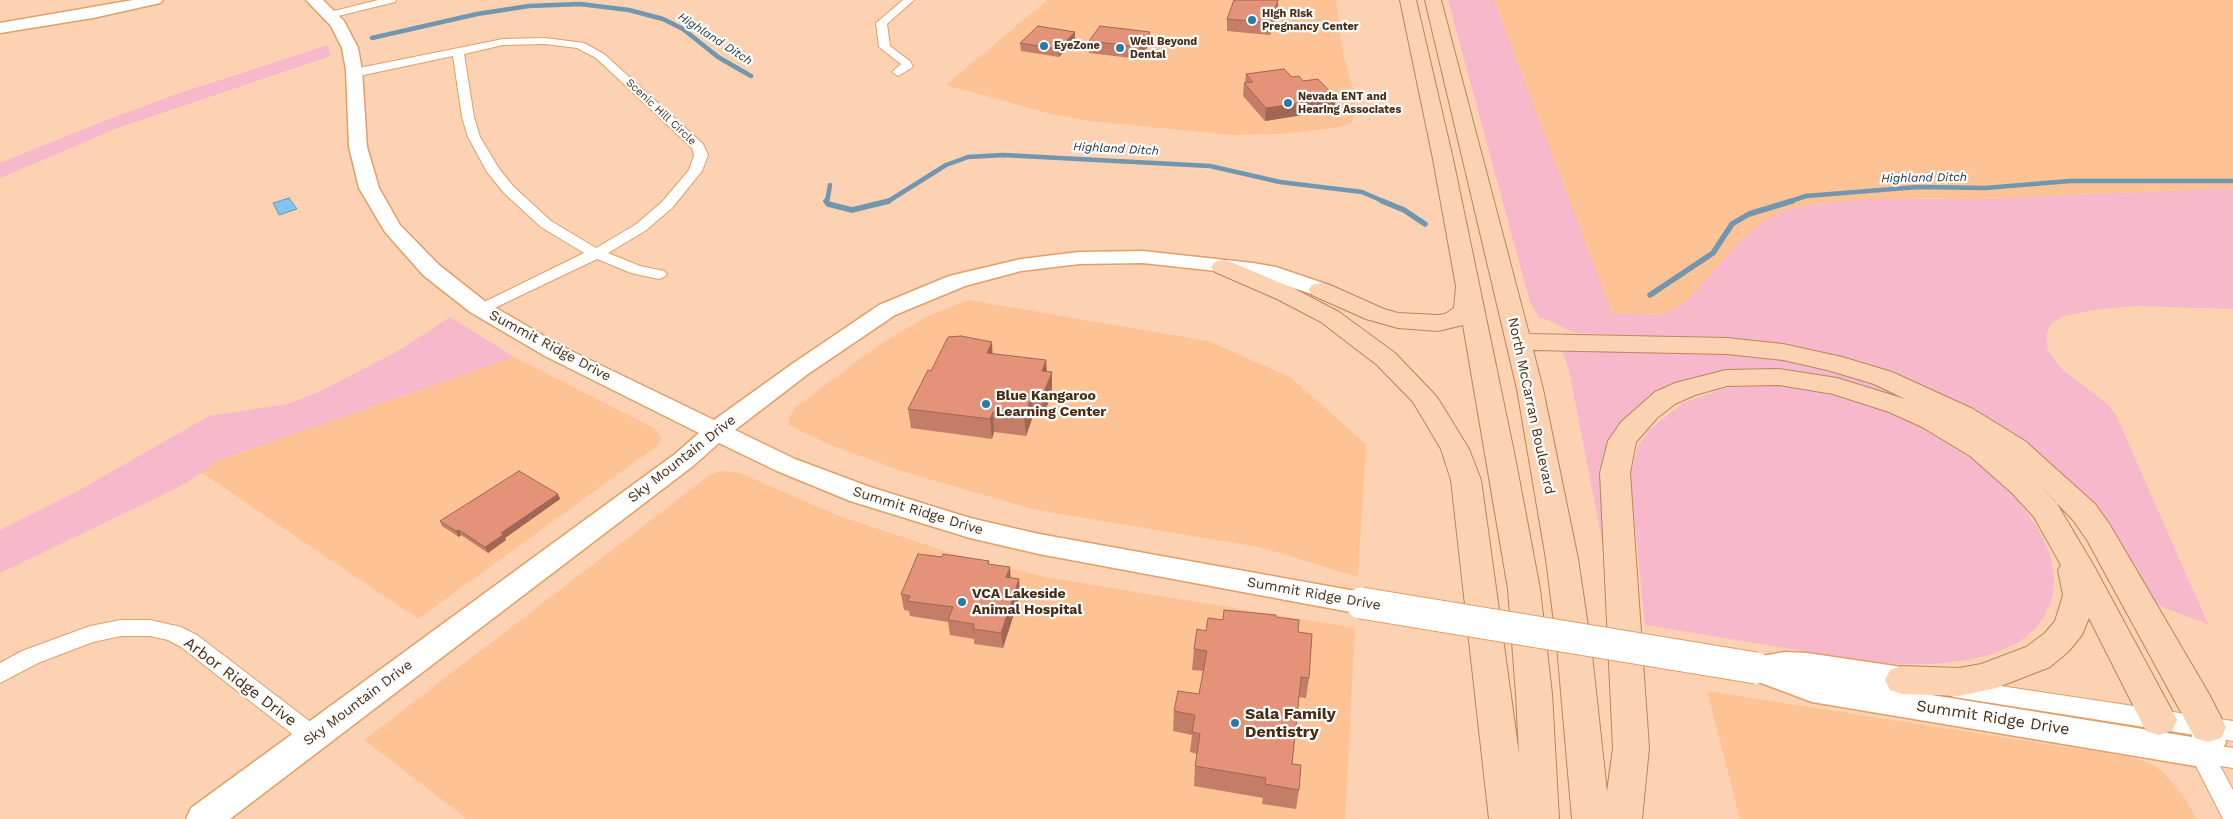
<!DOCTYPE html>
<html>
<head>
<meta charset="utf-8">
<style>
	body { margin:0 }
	canvas { display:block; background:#fcd2b2 }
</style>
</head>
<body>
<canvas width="2233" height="819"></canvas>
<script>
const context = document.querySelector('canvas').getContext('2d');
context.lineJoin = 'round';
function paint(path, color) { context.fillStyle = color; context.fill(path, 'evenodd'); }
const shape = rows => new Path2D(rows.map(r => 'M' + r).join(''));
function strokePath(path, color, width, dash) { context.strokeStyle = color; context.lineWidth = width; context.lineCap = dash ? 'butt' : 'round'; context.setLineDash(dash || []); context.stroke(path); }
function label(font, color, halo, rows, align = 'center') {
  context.font = font + ' "Work Sans",sans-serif'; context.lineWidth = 4.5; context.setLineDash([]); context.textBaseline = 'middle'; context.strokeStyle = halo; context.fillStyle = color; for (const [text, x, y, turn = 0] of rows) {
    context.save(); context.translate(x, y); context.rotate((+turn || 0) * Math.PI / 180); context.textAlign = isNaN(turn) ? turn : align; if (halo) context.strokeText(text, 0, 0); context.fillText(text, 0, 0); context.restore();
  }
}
const built = shape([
	[1047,0,1336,0,1343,54,1355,96,1355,114,1350,124,1334,128,1282,134,1231,135,1089,121,1051,114,946,85],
	[1494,0,2233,0,2233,188,1983,199,1930,198,1824,203,1789,209,1766,220,1743,238,1685,303,1660,315,1611,313],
	[969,300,1208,341,1290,377,1366,444,1358,577,1259,547,1036,510,901,471,828,444,789,425,788,419,796,407,880,344,928,316],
	[514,357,656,429,661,438,658,445,650,451,418,619,202,473,214,462],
	[721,471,740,473,839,516,954,554,1045,577,1355,628,1345,819,467,819,364,740,711,474],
	[1707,691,2130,757,2149,763,2163,772,2185,798,2196,819,1740,819]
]);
const green = shape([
	[1448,0,1494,0,1612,313,1660,315,1685,303,1743,238,1766,220,1789,209,1824,203,1870,199,1983,199,2233,188,2233,309,2135,306,2094,310,2064,316,2051,324,2046,335,2048,351,2063,370,2107,404,2115,413,2208,624,2157,605,2105,520,1844,358,1811,350,1746,339,1575,333,1543,318,1540,319,1530,302],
	[328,45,331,56,120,127,0,178,0,163,104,121,171,96],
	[450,317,514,357,214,462,202,473,175,489,0,573,0,530,76,492,209,416,288,404,321,391,398,351],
	[1561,348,1742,352,1835,368,1954,416,1770,371,1633,414,1608,572,1569,370],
	[1774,385,1828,392,1856,399,1918,423,1966,451,2011,490,2038,529,2050,554,2054,577,2053,595,2046,613,2036,628,2019,642,1993,654,1963,661,1930,664,1893,664,1858,660,1645,625,1630,476,1638,446,1649,430,1683,403,1724,388]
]);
const water = shape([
	[289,198,297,209,279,215,273,203,289,198]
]);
const streamFar1 = shape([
	[372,38,477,14,529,6,580,4,629,10,663,19,683,29,718,57,751,76],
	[827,202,830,185],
	[887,202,946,165,968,157,1003,155,1210,166,1280,182,1362,192,1385,202],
	[1788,202,1806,196,1918,187,1985,188,2070,181,2233,181]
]);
const stream = shape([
	[826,201,828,204,852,210,889,201],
	[1382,201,1404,210,1425,224],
	[1650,295,1713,253,1732,224,1749,214,1792,201]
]);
const street = shape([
	[378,0,396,0,395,2,330,18,325,15,326,13,378,0],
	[903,0,914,0,887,24,890,46,910,61,913,67,898,76,892,72,901,64,879,47,876,23,903,0],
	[545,38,584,43,604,54,703,144,708,155,702,171,672,208,645,231,608,253,640,266,664,271,667,274,664,277,659,279,631,273,597,259,482,314,476,312,474,309,476,306,584,253,541,227,504,193,487,172,468,137,462,117,453,56,354,77,348,73,354,69,503,39,545,38],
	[545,44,577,48,596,58,692,148,694,155,689,170,662,202,635,225,596,248,551,221,514,187,500,170,480,137,474,117,464,54,503,45,545,44],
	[121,620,150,620,181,627,197,635,321,730,325,737,321,744,313,747,305,744,181,647,168,640,150,636,121,636,93,642,38,663,0,683,0,663,22,651,90,626,121,620],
	[1954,679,2233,721,2233,741,1954,697,1946,694,1943,688,1946,682,1954,679],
	[2192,737,2206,744,2233,748,2233,768,2220,766,2233,790,2233,819,2223,819,2193,760,2184,754,2180,747,2184,740,2192,737]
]);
const secondary = shape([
	[133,0,163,0,160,3,93,18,0,33,0,23,133,0],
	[306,0,323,0,344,21,358,48,362,70,367,147,379,188,400,225,439,265,486,302,561,346,714,420,792,364,879,305,949,276,1021,259,1079,252,1143,251,1253,263,1276,267,1329,285,1332,290,1329,295,1321,297,1253,275,1143,263,1079,264,1021,271,965,286,895,315,808,374,735,430,795,459,870,487,970,518,1039,534,1361,592,1371,595,1376,603,1371,611,1361,614,1039,554,970,538,850,501,777,471,719,443,693,466,230,819,186,819,191,808,675,454,699,433,545,356,470,312,423,275,385,232,359,188,349,147,346,70,342,48,331,26,306,0],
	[1785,652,1807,653,1902,667,1913,671,1918,680,1913,689,1907,691,2192,737,2192,727,2196,717,2208,713,2220,717,2224,727,2226,743,2213,763,2201,767,1812,702,1745,677,1740,668,1745,659,1785,652]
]);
const primary = shape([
	[1400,0,1416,0,1453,159,1515,457,1540,589,1552,694,1559,819,1489,819,1451,480,1441,449,1413,402,1377,365,1321,322,1277,299,1215,272,1211,267,1215,262,1223,260,1231,262,1295,289,1339,312,1395,353,1437,397,1469,449,1481,480,1519,754,1516,694,1508,589,1463,325,1438,331,1398,328,1366,319,1312,295,1309,290,1312,285,1321,283,1330,285,1384,309,1398,313,1438,315,1445,314,1454,308,1456,286,1433,159,1400,0],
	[1425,0,1441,0,1529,334,1727,338,1783,344,1842,357,1892,372,1973,409,2025,441,2095,504,2110,525,2209,694,2226,727,2221,738,2208,742,2195,738,2087,540,2073,520,2038,484,2056,502,2095,568,2177,720,2172,731,2159,735,2146,731,2089,618,2082,635,2069,651,2050,667,1996,688,1959,696,1902,694,1890,690,1885,680,1890,670,1902,666,1959,668,1981,664,2026,647,2045,633,2055,621,2063,595,2058,570,2061,565,2034,517,2012,493,1970,456,1922,427,1889,412,1833,394,1779,385,1727,386,1695,395,1675,404,1657,418,1636,442,1630,473,1649,748,1642,819,1572,819,1557,646,1546,559,1517,389,1425,0],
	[1533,350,1727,354,1783,360,1827,370,1874,384,1905,399,1837,378,1779,369,1726,370,1675,383,1655,392,1621,422,1608,441,1600,473,1613,748,1607,792,1591,646,1578,559,1543,389,1533,350]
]);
const secondaryBridge = shape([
	[1361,603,1756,668]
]);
const wall = shape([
	[1278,10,1270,35,1227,31,1227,19],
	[1075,32,1075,40,1059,57,1021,51,1020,43],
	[1089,41,1149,44,1140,59,1089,53],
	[1246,74,1292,77,1334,110,1265,121,1243,96,1244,83,1245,83],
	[993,354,1046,360,1047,372,1052,372,1052,392,1043,417,1033,416,1026,436,994,432,992,439,911,428,908,409,931,371],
	[558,494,560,499,505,538,506,540,488,553,461,535,459,537,442,526,440,521],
	[942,557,989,561,989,564,1011,578,1019,579,1020,595,1003,648,974,644,974,639,950,635,948,622,910,616,909,611,904,610,901,594],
	[1276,617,1298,632,1309,678,1306,698,1299,697,1292,764,1299,790,1296,809,1262,804,1263,798,1194,786,1195,766,1197,754,1190,752,1192,735,1173,731,1174,711,1199,694,1204,671,1192,670,1194,649,1206,631,1223,620]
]);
const shadedWall = shape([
	[1278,0,1278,10,1270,35,1271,23],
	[1075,32,1075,40,1059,57,1058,49],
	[1150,32,1149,44,1140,59,1140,47],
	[1336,98,1334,110,1265,121,1266,108],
	[992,342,993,362,987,353],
	[1046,360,1047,380,1042,371],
	[1052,372,1052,392,1043,417,1042,397],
	[1032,396,1033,416,1026,436,1024,416],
	[993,412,994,432,992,439,990,419],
	[558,494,560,499,505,538,506,540,488,553,485,547,501,533],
	[459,530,461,535,459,537,456,531],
	[1010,567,1011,583,1006,577],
	[1019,579,1020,595,1003,648,1001,633]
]);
const building = shape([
	[1234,0,1278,0,1271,23,1227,19,1234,0],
	[1038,26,1075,32,1058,49,1020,43,1038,26],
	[1100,26,1150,32,1140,47,1089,41,1100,26],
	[1284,69,1292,77,1299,76,1303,81,1318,79,1336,98,1266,108,1244,83,1253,82,1246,74,1284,69],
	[961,336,992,342,987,353,1046,360,1042,371,1052,372,1042,397,1032,396,1024,416,993,412,990,419,908,409,928,370,931,371,948,337,961,336],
	[519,471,558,494,501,533,503,535,485,547,459,530,456,531,440,521,519,471],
	[918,554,942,557,943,554,989,561,988,564,1010,567,1006,577,1019,579,1001,633,973,629,974,624,948,620,953,607,907,601,910,596,901,594,918,554],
	[1224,610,1276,615,1276,617,1299,620,1298,632,1312,634,1309,678,1301,677,1292,764,1301,765,1299,790,1265,784,1266,778,1195,766,1200,734,1192,732,1195,715,1174,711,1178,691,1199,694,1207,651,1194,649,1197,629,1206,631,1208,618,1223,620,1224,610]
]);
const markers = [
	[1252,20,5,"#277aaa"],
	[1044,46,5,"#277aaa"],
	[1120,48,5,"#277aaa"],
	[1288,103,5,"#277aaa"],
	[986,404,5,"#277aaa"],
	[962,602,5,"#277aaa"],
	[1235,723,5,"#277aaa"]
];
const farPoinames = [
	["High Risk",1262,14],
	["Pregnancy Center",1262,27],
	["Well Beyond",1130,42],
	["Dental",1130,55],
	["EyeZone",1054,46],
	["Nevada ENT and",1298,97],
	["Hearing Associates",1298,110]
];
const farStreetnames = [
	["Scenic Hill Circle",661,112,43]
];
const farWaternames = [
	["Highland Ditch",715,39,33],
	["Highland Ditch",1116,149,3],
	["Highland Ditch",1924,178,-1]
];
const streetNames = [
	["Summit Ridge Drive",550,346,28],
	["North McCarran Boulevard",1531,406,78],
	["Sky Mountain Drive",682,459,-38],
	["Summit Ridge Drive",918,511,17],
	["Summit Ridge Drive",1314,594,10],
	["Sky Mountain Drive",358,703,-37]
];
const poiNames = [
	["Blue Kangaroo",996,396],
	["Learning Center",996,412],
	["VCA Lakeside",972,594],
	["Animal Hospital",972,610]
];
const nearStreetnames = [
	["Arbor Ridge Drive",240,682,37],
	["Summit Ridge Drive",1993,718,9]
];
const nearPoinames = [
	["Sala Family",1245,714],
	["Dentistry",1245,732]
];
paint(built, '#fec394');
paint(green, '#f7b8cb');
paint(water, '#82c3f0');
strokePath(water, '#7196af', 1);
strokePath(streamFar1, '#7196af', 4.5);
strokePath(stream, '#7196af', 5.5);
strokePath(street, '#e19f69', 2);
strokePath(secondary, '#e19f69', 3);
strokePath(primary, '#ba855b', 2);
paint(street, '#fff');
paint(secondary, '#fff');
paint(primary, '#fbd3b3');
strokePath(secondaryBridge, '#e19f69', 33, []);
strokePath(secondaryBridge, '#fff', 31);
paint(wall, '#c47e67');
paint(shadedWall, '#a06754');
paint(building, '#e49378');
strokePath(building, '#a06754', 1);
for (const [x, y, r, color] of markers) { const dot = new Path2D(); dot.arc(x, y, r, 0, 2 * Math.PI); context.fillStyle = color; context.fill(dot); strokePath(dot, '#fcfcfc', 2); }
label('bold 11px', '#482d16', '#fcfcfc', farPoinames, 'left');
label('11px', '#482d16', '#fcfcfc', farStreetnames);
label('italic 12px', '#1b303e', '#fcfcfc', farWaternames);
label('14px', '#482d16', '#fcfcfc', streetNames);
label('bold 14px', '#482d16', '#fcfcfc', poiNames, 'left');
label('16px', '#482d16', '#fcfcfc', nearStreetnames);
label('bold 16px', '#482d16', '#fcfcfc', nearPoinames, 'left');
</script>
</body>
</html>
